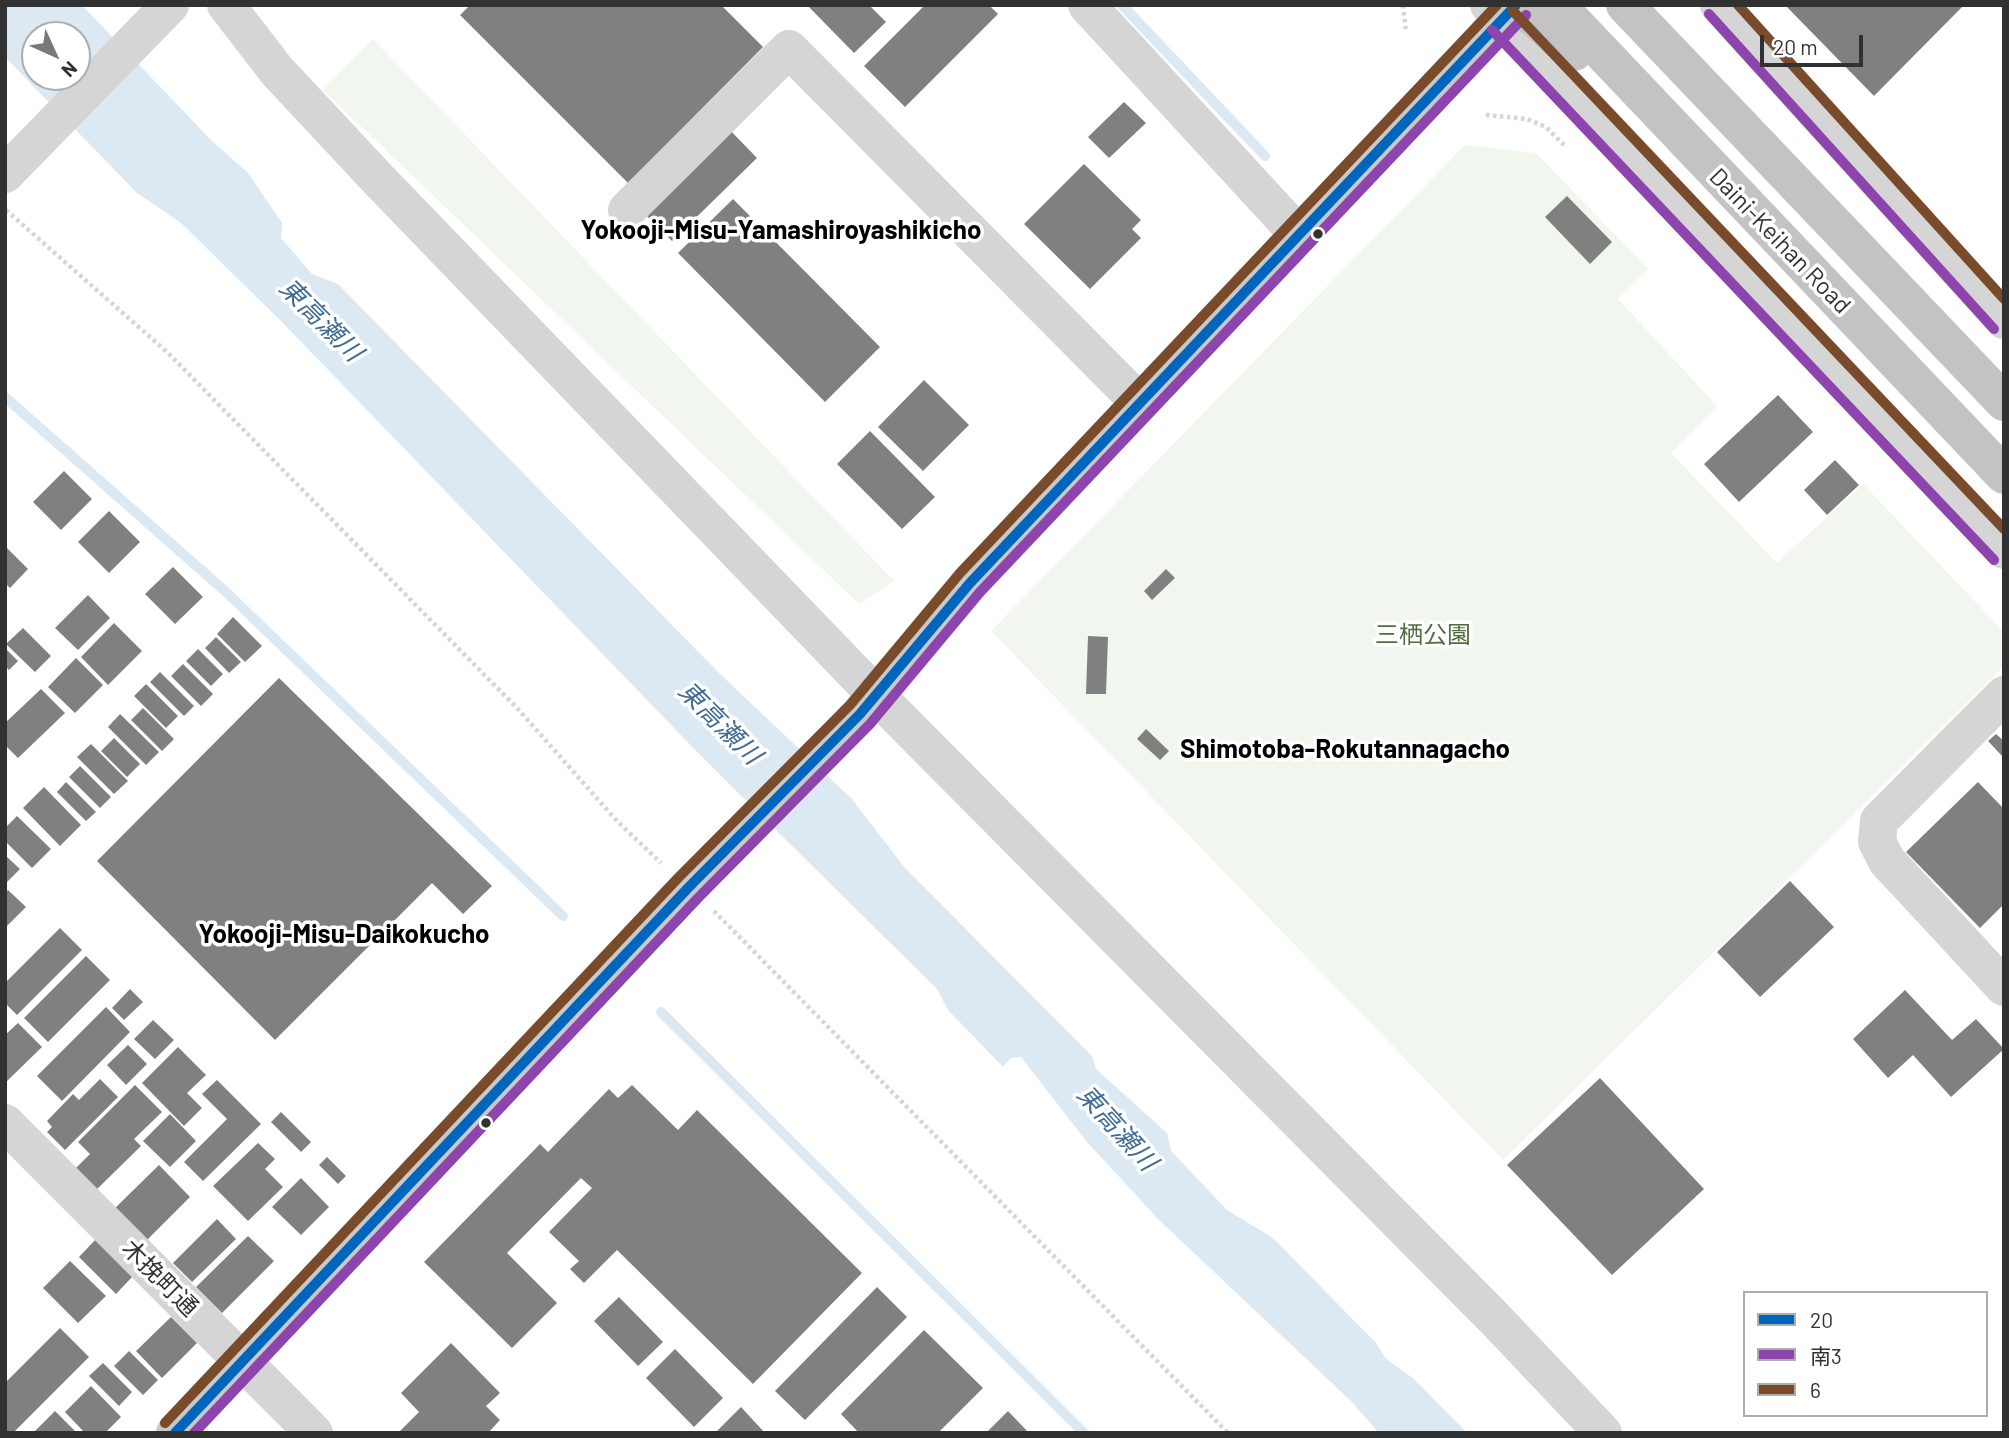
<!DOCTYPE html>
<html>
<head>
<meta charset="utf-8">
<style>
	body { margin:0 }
	#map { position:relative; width:2009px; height:1438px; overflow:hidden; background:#fff; font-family:Barlow,"Noto Sans JP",sans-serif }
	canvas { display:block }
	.frame { position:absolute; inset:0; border:7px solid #313131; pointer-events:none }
	.legend { position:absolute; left:1743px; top:1291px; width:245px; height:126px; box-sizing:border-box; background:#fff; border:2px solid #adadad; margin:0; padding:9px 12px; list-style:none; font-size:21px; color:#313131 }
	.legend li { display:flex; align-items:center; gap:14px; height:35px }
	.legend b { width:35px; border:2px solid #adadad }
	.north { position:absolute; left:21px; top:21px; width:70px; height:70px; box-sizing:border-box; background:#fff; border:2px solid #adadad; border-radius:50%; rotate:135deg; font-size:19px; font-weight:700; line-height:28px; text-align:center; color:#313131 }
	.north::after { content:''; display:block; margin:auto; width:24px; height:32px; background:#797979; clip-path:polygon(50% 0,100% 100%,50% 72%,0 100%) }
	.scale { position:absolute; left:1760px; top:35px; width:103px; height:32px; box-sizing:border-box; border:4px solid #313131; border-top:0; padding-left:9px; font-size:21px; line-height:24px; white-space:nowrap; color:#313131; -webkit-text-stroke:5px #fff; paint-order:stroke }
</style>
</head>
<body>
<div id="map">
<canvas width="2009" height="1438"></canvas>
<div class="frame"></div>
<ul class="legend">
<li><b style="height:9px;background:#0065bd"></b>20</li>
<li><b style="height:9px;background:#8e44ad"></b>南3</li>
<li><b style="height:9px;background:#7a4b2a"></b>6</li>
</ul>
<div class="north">N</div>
<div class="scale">20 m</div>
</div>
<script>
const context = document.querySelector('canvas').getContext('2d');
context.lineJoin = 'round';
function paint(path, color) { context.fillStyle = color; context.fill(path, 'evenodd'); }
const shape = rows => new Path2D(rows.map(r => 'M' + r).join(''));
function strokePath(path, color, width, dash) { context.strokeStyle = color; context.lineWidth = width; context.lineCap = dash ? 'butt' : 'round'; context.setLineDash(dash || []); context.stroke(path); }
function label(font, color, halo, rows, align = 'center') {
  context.font = font + ' Barlow,"Noto Sans JP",sans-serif'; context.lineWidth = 7; context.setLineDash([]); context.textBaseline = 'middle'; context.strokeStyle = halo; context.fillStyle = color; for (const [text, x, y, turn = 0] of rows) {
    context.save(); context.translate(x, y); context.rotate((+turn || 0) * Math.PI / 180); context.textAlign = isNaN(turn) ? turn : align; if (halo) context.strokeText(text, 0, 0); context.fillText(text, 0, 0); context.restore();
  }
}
const green = shape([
	[373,39,894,581,859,604,323,90],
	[1465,145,1536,153,1648,269,1618,299,1717,406,1671,453,1777,563,1863,484,2004,632,2004,666,1503,1160,991,631]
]);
const water = shape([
	[5,5,82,5,211,140,248,173,282,223,281,238,312,274,338,284,720,674,851,798,905,868,1092,1056,1096,1069,1167,1133,1171,1151,1227,1210,1273,1238,1376,1343,1386,1359,1414,1379,1467,1433,1379,1433,1351,1401,1159,1220,1087,1142,1021,1057,1011,1058,1003,1067,948,1010,937,989,704,759,281,321,181,223,137,193,5,57],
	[35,35,77,35,77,77,35,77]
]);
const stream = shape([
	[1122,5,1265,156],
	[5,397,226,592,563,916],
	[661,1012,1084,1433]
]);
const building = shape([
	[470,5,721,5,763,47,628,183,460,15],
	[807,5,869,5,886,22,854,53],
	[925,5,989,5,998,14,905,107,864,66],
	[1785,5,1964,5,1874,96],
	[1124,102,1146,123,1109,158,1088,137],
	[727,127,757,158,672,241,641,210],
	[1084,164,1141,220,1132,229,1141,238,1090,289,1024,224],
	[1567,196,1612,242,1590,264,1545,217],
	[733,199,880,347,825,402,678,253],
	[924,380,969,425,923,471,878,427],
	[1778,395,1813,432,1739,502,1704,464],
	[870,431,935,497,902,529,837,464],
	[1835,460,1859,485,1827,515,1804,490],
	[64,471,92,499,61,530,33,502],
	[109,511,140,542,109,573,78,542],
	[5,546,28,569,10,588,5,583],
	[173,567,203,597,175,624,145,594],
	[1166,569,1175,578,1152,600,1144,591],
	[88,595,110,618,78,650,55,628],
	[233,617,262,646,245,662,217,634],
	[114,623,142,651,108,685,81,657],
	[23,628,51,656,35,672,6,644],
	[1088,636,1108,637,1106,694,1086,694],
	[216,637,241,662,229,673,205,648],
	[5,648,18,661,9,670,5,666],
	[198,649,223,674,211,686,186,661],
	[76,658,103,685,75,713,48,687],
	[183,664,213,694,201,706,171,676],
	[160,672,194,706,184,716,150,682],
	[279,678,492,886,463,914,432,883,275,1040,97,861],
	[146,684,178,716,166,728,134,696],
	[41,689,65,713,18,758,5,745,5,723],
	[143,708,174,739,162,751,131,720],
	[120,714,159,752,146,765,108,727],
	[1146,729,1169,751,1160,760,1137,739],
	[1996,734,2004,741,2002,756,1988,741],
	[114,738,140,764,127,777,101,751],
	[91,744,128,781,114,794,77,757],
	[80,766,111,797,100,808,69,777],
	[66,782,96,812,86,821,57,792],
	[1978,782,2004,809,2004,904,1980,928,1906,852],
	[44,787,81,825,60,846,23,808],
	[17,816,51,849,32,868,5,841,5,828],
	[5,855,20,869,5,884],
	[1790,881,1834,927,1760,997,1717,952],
	[8,890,26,907,5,928,5,893],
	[60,928,82,950,17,1015,5,1003,5,983],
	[86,956,110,980,48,1042,24,1018],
	[130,989,143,1002,124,1020,112,1008],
	[1905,990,1952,1040,1976,1019,2004,1049,1951,1097,1913,1055,1888,1078,1853,1039],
	[106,1007,130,1032,62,1101,37,1076],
	[153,1020,174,1040,155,1059,134,1039],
	[18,1023,42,1047,5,1083,5,1035],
	[128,1045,147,1064,126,1085,107,1065],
	[178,1047,206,1075,187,1093,202,1108,184,1126,142,1083],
	[1600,1078,1704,1189,1612,1275,1507,1165],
	[100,1079,118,1097,65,1150,47,1132,52,1127,47,1121,73,1094,79,1100],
	[217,1080,261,1124,203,1181,184,1162,227,1119,202,1094],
	[135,1085,162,1112,134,1139,141,1146,92,1194,71,1173,90,1154,78,1142],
	[632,1085,678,1130,697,1110,862,1273,753,1384,617,1250,584,1283,570,1269,579,1261,549,1232,592,1188,581,1178,507,1253,557,1303,512,1348,424,1262,540,1144,548,1152,609,1089,618,1098],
	[281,1112,311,1142,301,1152,271,1122],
	[170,1114,196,1141,170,1167,143,1141],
	[258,1143,275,1159,265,1169,283,1187,248,1221,213,1186],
	[327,1157,346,1176,338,1184,319,1165],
	[159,1165,190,1197,142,1245,110,1213],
	[301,1178,329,1207,301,1235,272,1207],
	[217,1219,236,1239,192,1282,173,1263],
	[248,1236,274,1261,222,1313,196,1287],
	[96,1239,133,1276,116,1294,79,1257],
	[70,1261,106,1296,78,1323,43,1288],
	[877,1287,907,1317,805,1420,775,1391],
	[619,1297,663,1342,638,1366,594,1321],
	[171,1317,197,1343,162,1378,136,1351],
	[60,1328,89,1357,13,1433,5,1433,5,1383],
	[924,1330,983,1388,938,1433,859,1433,841,1414],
	[451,1343,500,1393,486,1406,500,1420,488,1433,398,1433,419,1412,401,1393],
	[675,1349,723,1398,694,1427,646,1378],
	[129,1351,158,1380,143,1395,114,1366],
	[103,1363,132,1392,119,1406,89,1376],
	[91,1386,121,1417,105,1433,85,1433,65,1412],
	[741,1407,765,1433,715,1433],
	[55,1411,77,1433,33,1433],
	[1008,1411,1029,1433,986,1433]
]);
const path = shape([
	[1403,5,1406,32],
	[1486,115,1527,119,1546,127,1566,147],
	[6,210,167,352,518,709,617,821,661,863],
	[714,911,1228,1433]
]);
const minor = shape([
	[226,5,277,71,376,177,875,694,1496,1320,1603,1433],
	[1087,5,1299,235],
	[1489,5,2004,550],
	[1719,5,2004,320],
	[5,174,170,5],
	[627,210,789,49,1138,401],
	[2004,695,1879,821,1877,842,1887,861,2004,987],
	[5,1123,314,1433]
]);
const major = shape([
	[175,1433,688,888,860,714,970,583,1516,5]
]);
const highway = shape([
	[1519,5,1574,52],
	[1557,5,2004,475],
	[1625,5,2004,402]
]);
const bus1 = shape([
	[175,1433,688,888,860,714,970,583,1516,5]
]);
const bus2 = shape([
	[1709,14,1994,329],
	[1492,30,1994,560],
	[194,1433,698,898,870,724,980,592,1526,15]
]);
const bus3 = shape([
	[1738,5,2004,299],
	[1512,10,2004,529],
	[165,1423,678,878,850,705,960,573,1497,5]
]);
const markers = [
	[1318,234,6,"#313131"],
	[486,1123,6,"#313131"]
];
const streetNames = [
	["Daini-Keihan Road",1780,241,46],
	["木挽町通",160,1278,45]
];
const parkNames = [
	["三栖公園",1423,635]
];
const neighbourhoodNames = [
	["Yokooji-Misu-Yamashiroyashikicho",781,230],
	["Shimotoba-Rokutannagacho",1345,749],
	["Yokooji-Misu-Daikokucho",344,934]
];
const waterNames = [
	["東高瀬川",321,320,45],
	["東高瀬川",720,723,45],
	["東高瀬川",1117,1128,48]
];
paint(green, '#f1f6ee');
paint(water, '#dce8f2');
strokePath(stream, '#dce8f2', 10);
paint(building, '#808080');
strokePath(path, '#d5d5d5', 4.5, [3.5, 3.5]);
strokePath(minor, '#d5d5d5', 38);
strokePath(major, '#c9c9c9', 38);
strokePath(highway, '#c3c3c3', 38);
strokePath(bus1, '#0065bd', 10);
strokePath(bus2, '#8e44ad', 10);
strokePath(bus3, '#7a4b2a', 10);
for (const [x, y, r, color] of markers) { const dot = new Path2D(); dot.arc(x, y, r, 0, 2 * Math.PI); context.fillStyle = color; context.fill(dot); strokePath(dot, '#fff', 2.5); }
label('24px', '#313131', '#fff', streetNames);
label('24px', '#506d3e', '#fff', parkNames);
label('bold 26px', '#000', '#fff', neighbourhoodNames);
label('italic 26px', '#3f6c93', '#fff', waterNames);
</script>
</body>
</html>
